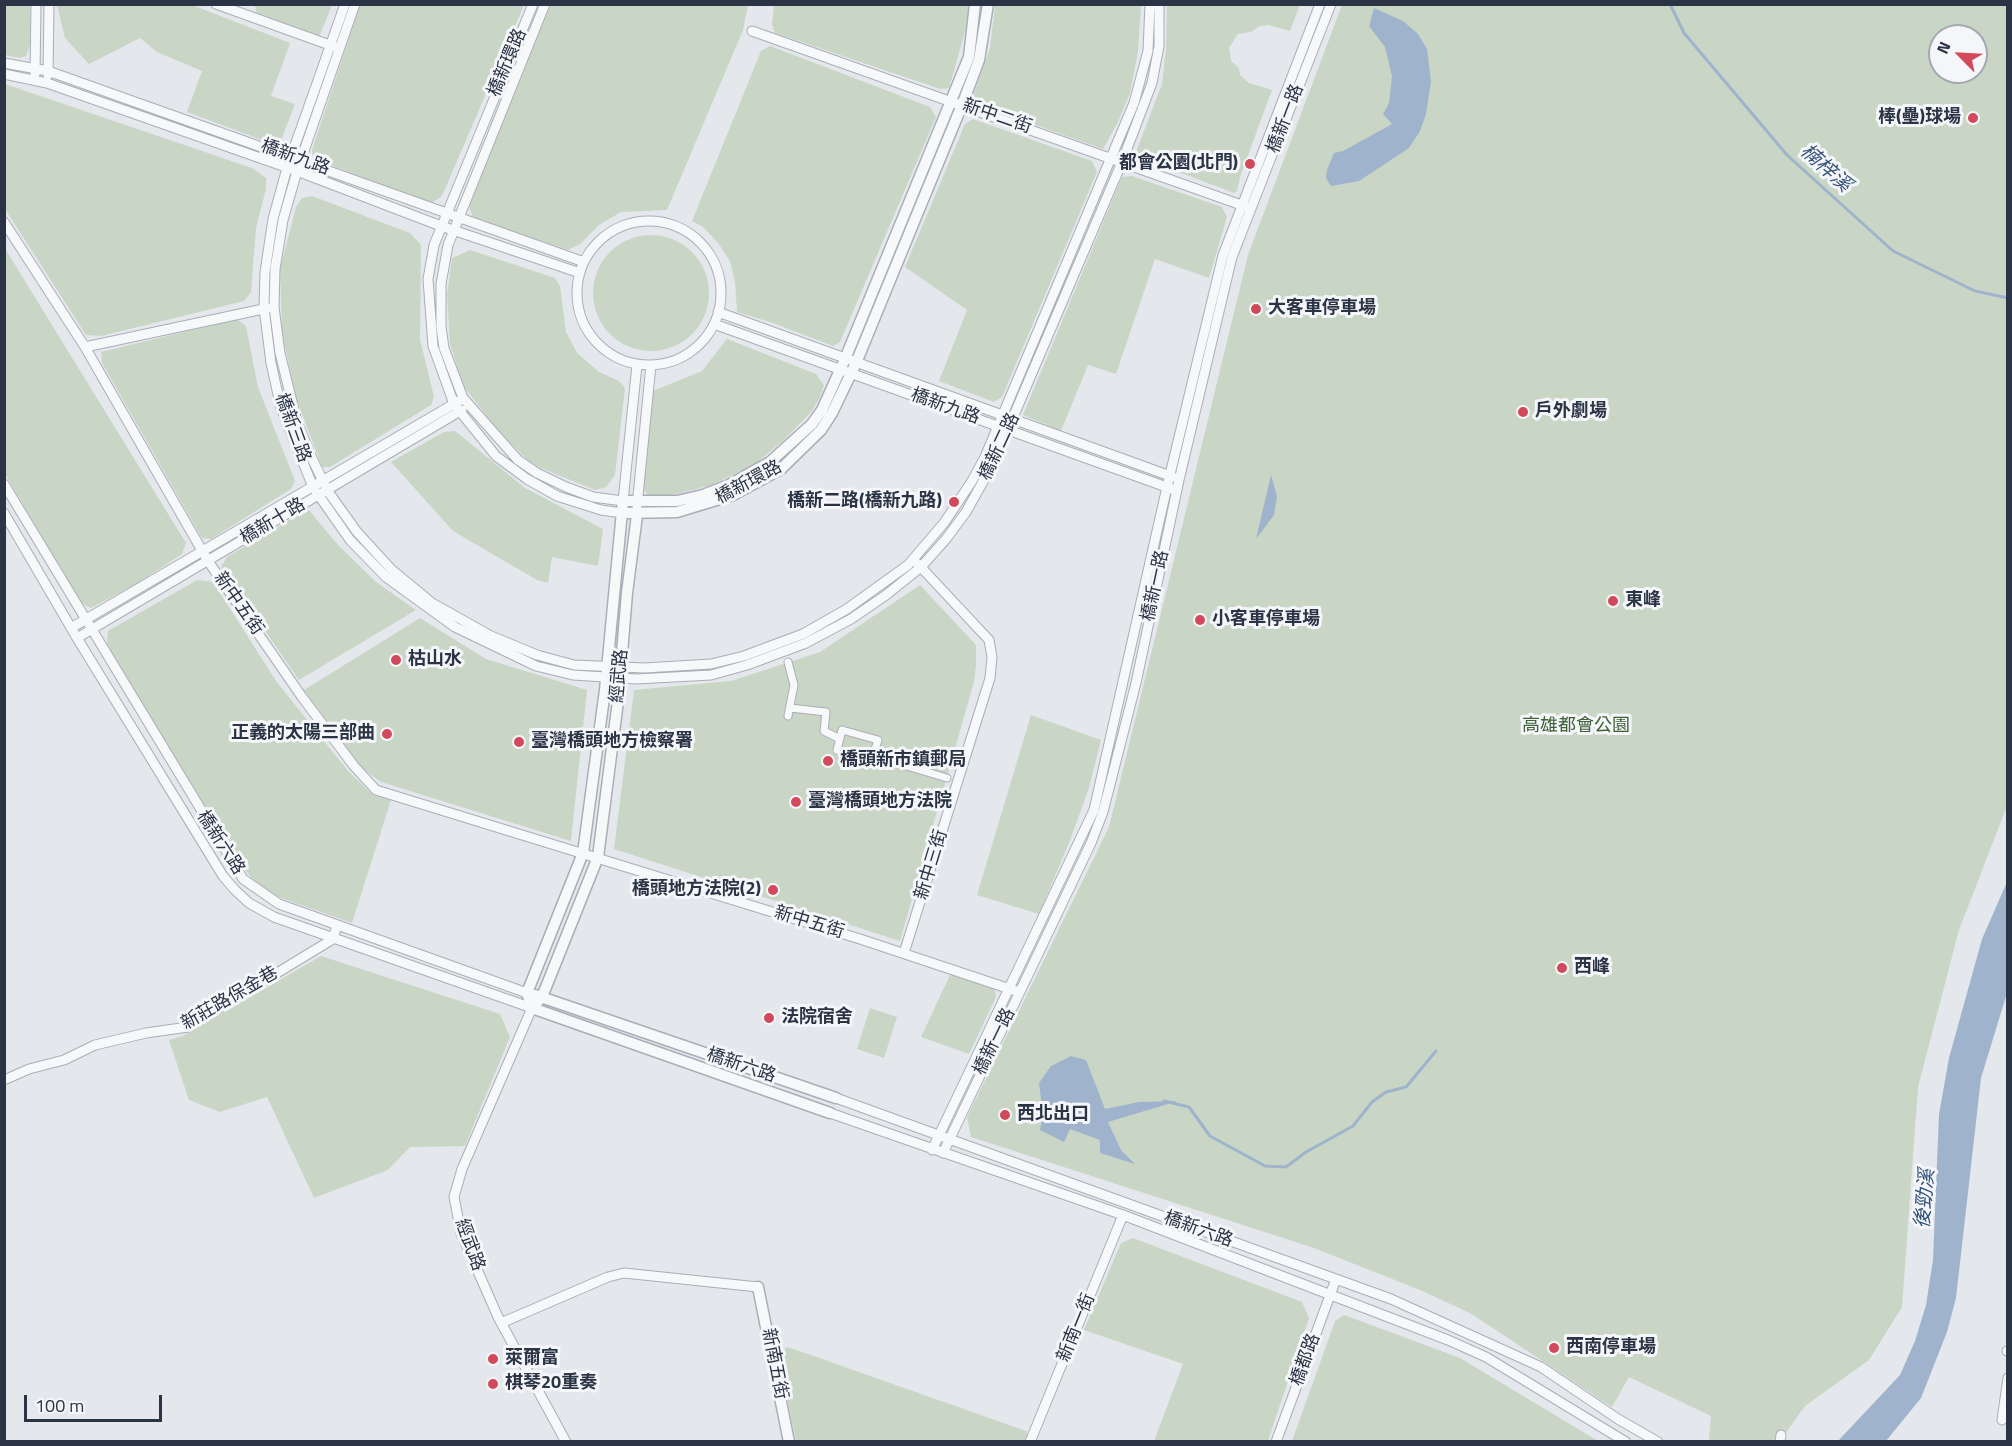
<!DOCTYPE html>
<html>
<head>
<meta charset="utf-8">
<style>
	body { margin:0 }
	#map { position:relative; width:2012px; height:1446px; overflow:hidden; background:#e4e7ec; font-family:"Titillium Web",sans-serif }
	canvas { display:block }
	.frame { position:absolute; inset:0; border:6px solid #2b3445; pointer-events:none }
	.north { position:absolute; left:1928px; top:24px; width:60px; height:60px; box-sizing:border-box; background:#f4f6f9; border:2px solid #a4a8b1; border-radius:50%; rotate:294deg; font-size:16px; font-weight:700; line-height:24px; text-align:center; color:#2b3445 }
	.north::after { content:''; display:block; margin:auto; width:21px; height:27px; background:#d1495b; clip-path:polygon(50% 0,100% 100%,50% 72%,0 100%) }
	.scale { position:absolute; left:24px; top:1395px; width:138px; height:27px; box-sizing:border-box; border:3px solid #2b3445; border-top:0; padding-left:8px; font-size:18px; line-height:21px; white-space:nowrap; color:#2b3445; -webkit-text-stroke:4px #f4f6f9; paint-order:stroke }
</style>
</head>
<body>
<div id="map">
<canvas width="2012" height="1446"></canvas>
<div class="frame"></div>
<div class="north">N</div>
<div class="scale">100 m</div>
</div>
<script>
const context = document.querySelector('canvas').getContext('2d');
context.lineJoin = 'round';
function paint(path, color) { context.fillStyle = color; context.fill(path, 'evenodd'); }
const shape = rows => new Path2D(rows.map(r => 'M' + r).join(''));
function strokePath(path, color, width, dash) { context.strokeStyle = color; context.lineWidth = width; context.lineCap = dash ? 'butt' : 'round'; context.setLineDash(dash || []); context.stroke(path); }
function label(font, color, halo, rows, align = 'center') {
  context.font = font + ' "Titillium Web","Noto Sans TC",sans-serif'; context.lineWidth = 6; context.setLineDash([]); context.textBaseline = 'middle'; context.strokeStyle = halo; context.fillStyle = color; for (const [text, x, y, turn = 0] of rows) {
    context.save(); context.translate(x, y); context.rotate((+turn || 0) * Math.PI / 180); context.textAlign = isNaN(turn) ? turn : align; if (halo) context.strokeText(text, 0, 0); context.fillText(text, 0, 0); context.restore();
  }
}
const green = shape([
	[4,5,30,5,30,45,26,56,20,58,5,55],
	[57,5,192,5,290,43,271,96,295,104,280,143,270,143,187,112,202,71,157,52,140,38,89,64,65,38],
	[255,5,332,5,319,37,257,15],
	[360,5,524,5,445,189,441,197,433,202,427,203,313,158,312,150],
	[549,5,748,5,743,30,667,210,621,212,599,225,580,244,568,250,473,218,468,203],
	[774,5,970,5,970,14,949,88,940,89,775,33,772,24],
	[995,5,1141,5,1138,52,1130,93,1118,122,1103,149,971,102,990,48],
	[1167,5,1300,5,1290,31,1268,25,1260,26,1251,32,1238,34,1229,48,1231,61,1239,68,1240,75,1249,83,1272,90,1240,177,1237,191,1234,193,1139,157,1136,152,1162,84,1166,49],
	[1342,5,2007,5,2007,806,1959,930,1918,1087,1902,1307,1869,1360,1805,1406,1780,1441,1709,1441,1711,1416,1629,1377,1612,1407,1470,1313,1420,1290,1314,1248,971,1137,967,1117,1109,827,1248,255],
	[1940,36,1976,36,1976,72,1940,72],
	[770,46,930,107,936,117,840,342,833,346,773,323,737,312,735,282,730,261,718,243,703,227,692,221,761,51],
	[5,84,252,168,266,178,266,189,256,228,251,292,244,301,101,336,86,335,5,209],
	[973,119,1092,161,1097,172,1002,397,994,402,939,381,967,310,905,267,965,124],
	[1132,176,1222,207,1227,217,1209,278,1155,259,1116,374,1088,365,1061,431,1023,415,1122,177],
	[312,196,410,233,421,245,420,339,434,397,431,405,330,467,322,467,296,398,282,332,280,269,296,207,302,198],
	'593 293a58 58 0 1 1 116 0a58 58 0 1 1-116 0Z',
	[4,247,186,543,182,554,136,584,91,608,81,603,5,474],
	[470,250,555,278,560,286,566,332,577,353,599,372,619,381,625,388,615,475,606,487,595,490,531,464,496,428,464,387,450,344,447,295,452,258],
	[237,319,246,326,258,387,295,481,291,489,211,539,202,538,102,363,101,352],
	[727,339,816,374,824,385,820,397,812,411,784,440,756,463,712,485,668,496,648,496,641,485,653,391,702,371],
	[455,431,525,488,603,529,598,566,552,557,548,583,537,580,453,531,391,462,444,432],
	[308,509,338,545,376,582,416,610,299,680,221,567,227,557],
	[197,580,213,582,276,681,348,771,373,795,391,800,352,923,273,895,251,878,169,754,107,644,108,631],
	[920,585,976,645,976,666,974,682,900,941,614,849,634,690,731,681,820,652],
	[420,618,486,659,587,690,571,841,381,782,359,766,304,690],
	[1031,715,1101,740,1089,788,1069,843,1039,914,977,895],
	[321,956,500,1014,510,1037,465,1146,410,1147,388,1170,314,1198,267,1097,220,1112,189,1100,169,1040,183,1036],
	[950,975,994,988,996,997,969,1054,921,1037],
	[870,1008,897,1017,884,1058,857,1049],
	[1133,1238,1302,1302,1309,1318,1268,1441,1154,1441,1183,1364,1084,1330,1121,1243],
	[1344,1315,1460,1358,1598,1441,1292,1441,1335,1321],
	[788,1347,1026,1431,1028,1436,1026,1442,796,1441,778,1353]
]);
const water = shape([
	[1374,8,1403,21,1418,34,1427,49,1431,81,1426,114,1420,131,1409,148,1359,181,1331,186,1326,178,1327,170,1334,153,1343,151,1392,124,1383,114,1389,103,1392,76,1385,47,1369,26],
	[1271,475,1277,496,1274,515,1256,539],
	[2007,882,2007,993,1981,1078,1956,1298,1947,1332,1921,1398,1886,1441,1838,1441,1900,1375,1915,1341,1926,1305,1933,1260,1939,1114,1949,1058,1982,939],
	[1071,1056,1086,1060,1105,1109,1139,1102,1178,1101,1108,1122,1121,1150,1135,1164,1100,1153,1100,1140,1070,1129,1064,1142,1040,1130,1043,1115,1039,1083,1051,1066]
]);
const stream = shape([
	[1670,4,1684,33,1787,155,1893,251,1975,291,2008,298],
	[1164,1101,1189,1107,1210,1136,1265,1166,1286,1167,1306,1152,1353,1126,1372,1102,1386,1092,1406,1087,1436,1051]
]);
const pedestrian = shape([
	[790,708,826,712,824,731,840,739],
	[788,716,794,685,788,662],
	[842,730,878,740,872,759,837,750,842,730],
	[873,756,947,778]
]);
const minor = shape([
	[216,4,338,48],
	[345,4,287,168,273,219,265,272,264,308,271,363,281,408,313,487,350,540,386,577,455,627,536,666,573,675,636,679,711,675,747,665,806,643,851,619,886,595,921,567,946,539,966,512,994,462,1122,162,1152,83,1159,46,1159,4],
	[355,4,297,171,283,220,275,269,274,307,280,353,297,422,311,456,327,490,357,532,392,570,432,603,491,636,537,655,574,665,644,668,711,664,744,656,803,634,847,609,908,565,944,523,972,481,985,457,1134,103,1148,51,1150,4],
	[533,4,434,245,428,279,433,346,454,404,496,456,527,479,557,496,601,510,622,513],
	[545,4,448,245,441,284,441,327,444,348,463,398,518,460,537,473,566,487,593,497,623,501,637,365],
	[752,31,1247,207],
	[4,63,48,71,584,262],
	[4,74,47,83,297,171,441,226,580,273],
	[35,74,36,4],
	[48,75,49,4],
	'577 293a72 72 0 1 1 144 0a72 72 0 1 1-144 0Z',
	[4,222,85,347,208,561,302,697,354,766,376,790,860,939,1019,992],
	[718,312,1173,477],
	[714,324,1172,489],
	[85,347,268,308],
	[4,484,243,879,279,904,527,993],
	[637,506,651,365],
	[4,513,77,638,223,876,235,890,249,903,274,917,532,1008,462,1169,454,1197,461,1233,498,1317,566,1442],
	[71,628,459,401],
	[77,638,462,410],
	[904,953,990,678,992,657,989,640,917,563],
	[4,1080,29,1069,64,1060,95,1045,146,1033,188,1027,333,939,337,925],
	[836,1098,1391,1299,1541,1367,1618,1419,1658,1442],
	[830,1113,1123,1215,1448,1340,1486,1357,1626,1442],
	[932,1150,1094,810,1167,487,1223,255,1320,4],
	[943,1153,1091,843,1103,812,1136,683,1179,480,1232,257,1331,4],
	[501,1323,608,1277,624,1273,758,1287],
	[2007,1351,2008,1351],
	[2002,1420,2008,1378],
	[1030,1442,1123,1215],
	[1276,1442,1336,1279],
	[1780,1442,1781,1435]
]);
const tertiary = shape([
	[622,513,677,512,733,495,781,469,821,430,832,413,856,363,964,100,979,60,988,4],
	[535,995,836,1098],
	[532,1008,527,993,583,853,605,690,623,501,677,501,703,495,729,485,770,462,812,424,822,410,845,359,969,57,975,4],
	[532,1008,542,997,598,857,618,701,627,593,637,515],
	[532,1008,830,1113],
	[758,1287,789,1442]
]);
const markers = [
	[1973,118,6,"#d1495b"],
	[1250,164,6,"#d1495b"],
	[1256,309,6,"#d1495b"],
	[1523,412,6,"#d1495b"],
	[954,502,6,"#d1495b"],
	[1613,601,6,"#d1495b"],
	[1200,620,6,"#d1495b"],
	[396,660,6,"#d1495b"],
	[387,734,6,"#d1495b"],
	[519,742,6,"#d1495b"],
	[828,761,6,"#d1495b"],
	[796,802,6,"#d1495b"],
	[773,890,6,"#d1495b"],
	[1562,968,6,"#d1495b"],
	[769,1018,6,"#d1495b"],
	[1005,1115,6,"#d1495b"],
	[1554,1348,6,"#d1495b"],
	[493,1359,6,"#d1495b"],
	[493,1384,6,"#d1495b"]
];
const streetNames = [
	["橋新環路",508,63,-67],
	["新中二街",997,117,19],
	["橋新一路",1286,119,-69],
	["橋新九路",295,158,20],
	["橋新九路",945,407,20],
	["橋新三路",292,428,70],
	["橋新二路",1000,447,-65],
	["橋新環路",749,483,-28],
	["橋新十路",273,522,-31],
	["橋新一路",1156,586,-78],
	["新中五街",238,604,55],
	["經武路",620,676,-85],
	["橋新六路",220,843,57],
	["新中三街",932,865,-73],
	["新中五街",809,923,17],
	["新莊路保金巷",230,999,-30],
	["橋新一路",995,1042,-64],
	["橋新六路",741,1066,19],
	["橋新六路",1198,1230,20],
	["經武路",469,1245,70],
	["新南一街",1077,1328,-68],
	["橋都路",1306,1360,-70],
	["新南五街",774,1364,79]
];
const poiNames = [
	["棒(壘)球場",1961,118,"right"],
	["都會公園(北門)",1238,164,"right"],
	["大客車停車場",1268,309],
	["戶外劇場",1535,412],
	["橋新二路(橋新九路)",942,502,"right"],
	["東峰",1625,601],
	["小客車停車場",1212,620],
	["枯山水",408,660],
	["正義的太陽三部曲",375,734,"right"],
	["臺灣橋頭地方檢察署",531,742],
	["橋頭新市鎮郵局",840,761],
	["臺灣橋頭地方法院",808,802],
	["橋頭地方法院(2)",761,890,"right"],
	["西峰",1574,968],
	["法院宿舍",781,1018],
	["西北出口",1017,1115],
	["西南停車場",1566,1348],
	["萊爾富",505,1359],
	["棋琴20重奏",505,1384]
];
const parkNames = [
	["高雄都會公園",1576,727]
];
const waterNames = [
	["楠梓溪",1825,169,42],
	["後勁溪",1926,1199,-85]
];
paint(green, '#c9d6c5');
paint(water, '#9fb4cc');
strokePath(stream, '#9fb4cc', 3);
strokePath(pedestrian, '#a9aeb7', 9);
strokePath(minor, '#a9aeb7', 11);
strokePath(tertiary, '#a9aeb7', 13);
strokePath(pedestrian, '#f7f8fa', 7);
strokePath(minor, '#f7f8fa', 9);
strokePath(tertiary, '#f7f8fa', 10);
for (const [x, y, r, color] of markers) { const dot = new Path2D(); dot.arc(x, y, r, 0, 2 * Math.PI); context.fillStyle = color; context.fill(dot); strokePath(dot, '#f4f6f9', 2); }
label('18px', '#2b3445', '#f4f6f9', streetNames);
label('bold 18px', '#2b3445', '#f4f6f9', poiNames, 'left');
label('18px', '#3f6138', '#f4f6f9', parkNames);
label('italic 20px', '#34527a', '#f4f6f9', waterNames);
</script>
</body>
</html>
